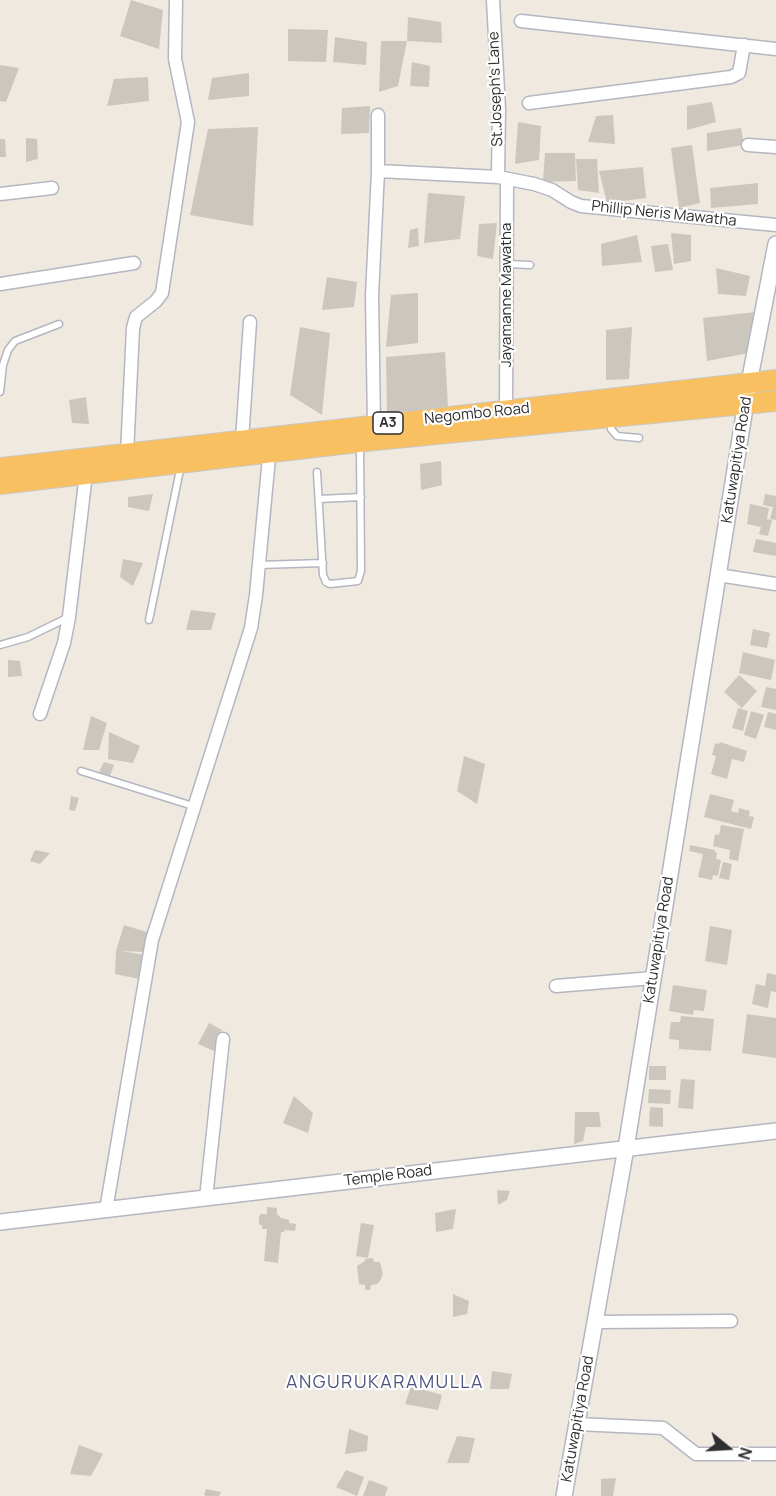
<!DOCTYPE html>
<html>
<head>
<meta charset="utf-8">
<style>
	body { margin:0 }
	#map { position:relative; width:776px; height:1496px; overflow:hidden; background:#efe9e0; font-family:Manrope,sans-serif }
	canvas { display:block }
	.north { position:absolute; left:698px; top:1418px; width:60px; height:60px; -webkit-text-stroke:4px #fff; paint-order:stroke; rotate:108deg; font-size:16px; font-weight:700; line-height:24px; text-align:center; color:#2e2e2e }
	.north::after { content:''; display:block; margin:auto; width:21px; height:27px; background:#2e2e2e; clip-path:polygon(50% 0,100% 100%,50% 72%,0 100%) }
</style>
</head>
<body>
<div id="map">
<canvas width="776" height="1496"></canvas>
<div class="north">N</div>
</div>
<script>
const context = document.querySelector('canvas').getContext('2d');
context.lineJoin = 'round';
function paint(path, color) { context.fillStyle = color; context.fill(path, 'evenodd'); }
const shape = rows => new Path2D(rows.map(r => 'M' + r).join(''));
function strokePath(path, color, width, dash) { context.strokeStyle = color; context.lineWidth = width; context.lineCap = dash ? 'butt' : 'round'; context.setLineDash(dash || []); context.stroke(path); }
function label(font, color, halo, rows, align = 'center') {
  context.font = font + ' Manrope,sans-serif'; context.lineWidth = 4.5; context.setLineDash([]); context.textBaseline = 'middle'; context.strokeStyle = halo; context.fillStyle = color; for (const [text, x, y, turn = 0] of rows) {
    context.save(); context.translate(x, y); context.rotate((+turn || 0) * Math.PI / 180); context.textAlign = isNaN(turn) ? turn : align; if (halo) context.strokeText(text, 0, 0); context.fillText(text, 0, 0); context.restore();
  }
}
const building = shape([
	[131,0,163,10,159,49,120,36],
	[408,17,441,22,442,43,407,41,398,86,379,92,381,41,407,41],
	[288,29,328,30,326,62,288,61],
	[335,37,367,42,366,65,333,62],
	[412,62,430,66,429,87,410,86],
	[0,65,19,68,6,102,0,101],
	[249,73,249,96,208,100,212,78],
	[148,77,149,101,107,106,114,79],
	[712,102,716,122,687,130,687,106],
	[370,106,369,133,341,134,342,108],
	[613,115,615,144,588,142,596,116],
	[518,122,541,126,539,160,515,164],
	[258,127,253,226,190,215,208,129],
	[741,128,744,145,707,151,707,133],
	[26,138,37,139,38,159,26,162],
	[0,139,5,139,6,157,0,157],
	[692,145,700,203,679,208,671,148],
	[545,153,575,153,576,181,543,182],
	[576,159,597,159,599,193,578,190],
	[643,167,646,198,607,203,599,171],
	[758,183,758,204,711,208,710,188],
	[428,193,465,196,460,239,424,243],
	[497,223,493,259,477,256,479,224],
	[418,228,419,246,408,248,410,230],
	[671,233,691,235,691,261,674,264],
	[637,235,642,262,602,266,601,244],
	[668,244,673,270,655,272,651,246],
	[716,268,750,276,746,296,718,294],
	[327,277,357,282,354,307,322,310],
	[418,293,418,343,386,347,391,295],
	[755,312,749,353,707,361,703,318],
	[300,327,330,333,322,415,290,395],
	[632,327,629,379,606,380,606,330],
	[445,352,448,408,387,415,386,357],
	[86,397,89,424,72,423,69,400],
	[441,461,442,485,421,490,420,464],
	[153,494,149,511,128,507,128,497],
	[765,494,776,496,776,520,770,519,773,507,763,505],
	[750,504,769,508,767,519,772,520,768,536,759,534,761,527,747,524],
	[756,539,776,543,776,556,753,552],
	[123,559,143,563,133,586,120,577],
	[191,610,216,613,211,630,186,630],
	[753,629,770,633,767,648,750,645],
	[743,652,775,660,771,680,739,673],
	[8,660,20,661,22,676,8,677],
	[739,675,757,691,742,708,724,692],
	[766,687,776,689,776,710,761,707],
	[738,708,748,711,743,731,732,728],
	[751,711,764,715,756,739,744,735],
	[768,712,776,714,776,730,764,727],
	[91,716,107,723,99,750,83,750],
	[109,732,140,746,133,763,108,759],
	[720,742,747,751,744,762,732,759,727,779,711,774,716,756,712,755,715,743,719,744],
	[464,756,485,764,477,804,457,791],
	[104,762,114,765,110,776,99,772],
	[710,794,734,800,731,811,738,813,739,808,750,811,749,816,754,817,751,829,704,817],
	[71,796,79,798,75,811,69,810],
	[721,825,744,829,738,861,729,859,730,850,713,846,715,834,719,835],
	[690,845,715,850,715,852,717,853,716,859,721,860,718,876,713,875,712,880,698,877,703,854,689,851],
	[35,850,50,853,40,864,30,861],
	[723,862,732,864,729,880,719,878],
	[124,925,150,933,145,952,121,951,146,955,139,979,115,974,116,951],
	[710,926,732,930,727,965,705,961],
	[767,973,776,975,776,992,771,991,768,1008,752,1004,756,984,765,986],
	[673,985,707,990,704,1011,694,1010,693,1015,669,1011],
	[747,1014,776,1018,776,1058,742,1053],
	[681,1016,714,1019,711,1051,679,1049,679,1040,669,1039,671,1022,680,1022],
	[209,1023,222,1030,214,1051,198,1044],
	[649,1066,666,1066,666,1080,649,1080],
	[681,1079,695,1080,693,1109,678,1108],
	[649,1089,671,1090,670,1104,648,1103],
	[294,1096,313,1113,308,1133,283,1123],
	[650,1107,663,1108,663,1127,649,1126],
	[575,1112,599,1112,601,1127,586,1127,583,1141,574,1144],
	[497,1190,510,1191,507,1200,498,1205],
	[267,1207,277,1208,277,1214,281,1218,289,1220,289,1223,296,1224,295,1231,285,1230,284,1232,281,1232,278,1263,264,1261,267,1229,262,1229,262,1225,259,1225,259,1218,260,1214,267,1214],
	[456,1209,453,1229,436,1232,435,1213],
	[361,1223,374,1225,368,1258,356,1256],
	[373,1258,374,1262,380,1262,383,1274,380,1281,377,1284,371,1285,370,1290,365,1290,365,1285,359,1284,357,1266,365,1261,365,1259],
	[453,1294,469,1301,467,1314,453,1317],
	[492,1371,512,1374,509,1389,490,1389],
	[411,1386,442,1395,438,1410,405,1404],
	[349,1429,368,1436,367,1451,345,1454],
	[457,1436,475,1438,469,1463,447,1463],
	[79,1445,103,1454,91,1476,70,1474],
	[346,1470,364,1477,357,1496,336,1487],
	[616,1478,613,1496,601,1496,601,1479],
	[369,1480,388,1487,385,1496,363,1496],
	[206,1489,221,1492,219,1496,206,1496,204,1495]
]);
const service = shape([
	[507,264,530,265],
	[0,392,3,365,8,350,15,341,59,324],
	[611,421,611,429,617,436,639,438],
	[317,472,323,575,326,582,330,584,358,581,361,571,360,446],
	[319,499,361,497],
	[259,565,323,563],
	[149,620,181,465],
	[0,645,28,637,69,617],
	[81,771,193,806]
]);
const minor = shape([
	[493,0,499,109,498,177],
	[521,21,776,49],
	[529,103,731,77,739,73,744,45],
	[748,145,776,147],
	[378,171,498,177,534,184,552,190,571,202,581,206,776,225],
	[0,194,52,188],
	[0,284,134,263],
	[506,411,507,179],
	[374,425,372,296,378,171,378,115],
	[242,440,250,322],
	[127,454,133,328,136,317,156,301,162,293,188,122,175,59,176,0],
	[718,575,776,584],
	[40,714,64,643,69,617,86,474],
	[556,986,653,978],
	[206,1198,223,1039],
	[106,1210,152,940,251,628,256,595,270,447],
	[595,1322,731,1321],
	[577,1424,663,1428,696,1454,776,1454]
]);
const tertiary = shape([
	[0,1222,776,1131],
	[564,1496,626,1148,749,383,776,244]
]);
const trunk = shape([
	[0,468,776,380],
	[0,484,375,440,776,401]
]);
const shields = [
	[388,423,30]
];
const shieldNames = [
	["A3",388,423]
];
const streetNames = [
	["St.Joseph's Lane",496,89,-92],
	["Phillip Neris Mawatha",664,214,6],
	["Jayamanne Mawatha",507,295,-90],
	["Negombo Road",477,414,-6],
	["Katuwapitiya Road",737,460,-81],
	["Katuwapitiya Road",659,940,-81],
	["Temple Road",388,1176,-7],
	["Katuwapitiya Road",578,1419,-80]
];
const quarterNames = [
	["ANGURUKARAMULLA",385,1383]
];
paint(building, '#cbc7bf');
strokePath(service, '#b4b6c1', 9);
strokePath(minor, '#b4b6c1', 15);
strokePath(tertiary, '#b4b6c1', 18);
strokePath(trunk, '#c9c9c9', 22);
strokePath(service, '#fff', 6);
strokePath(minor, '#fff', 12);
strokePath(tertiary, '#fff', 15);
strokePath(trunk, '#f8c060', 20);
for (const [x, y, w] of shields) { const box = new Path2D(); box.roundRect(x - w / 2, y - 11, w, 22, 4.5); context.fillStyle = '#fff'; context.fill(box); strokePath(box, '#2e2e2e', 1.5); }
label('bold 14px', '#2e2e2e', null, shieldNames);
label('15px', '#2e2e2e', '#fff', streetNames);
context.letterSpacing = '1.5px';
label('18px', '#4d547f', '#fff', quarterNames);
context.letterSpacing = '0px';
</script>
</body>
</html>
